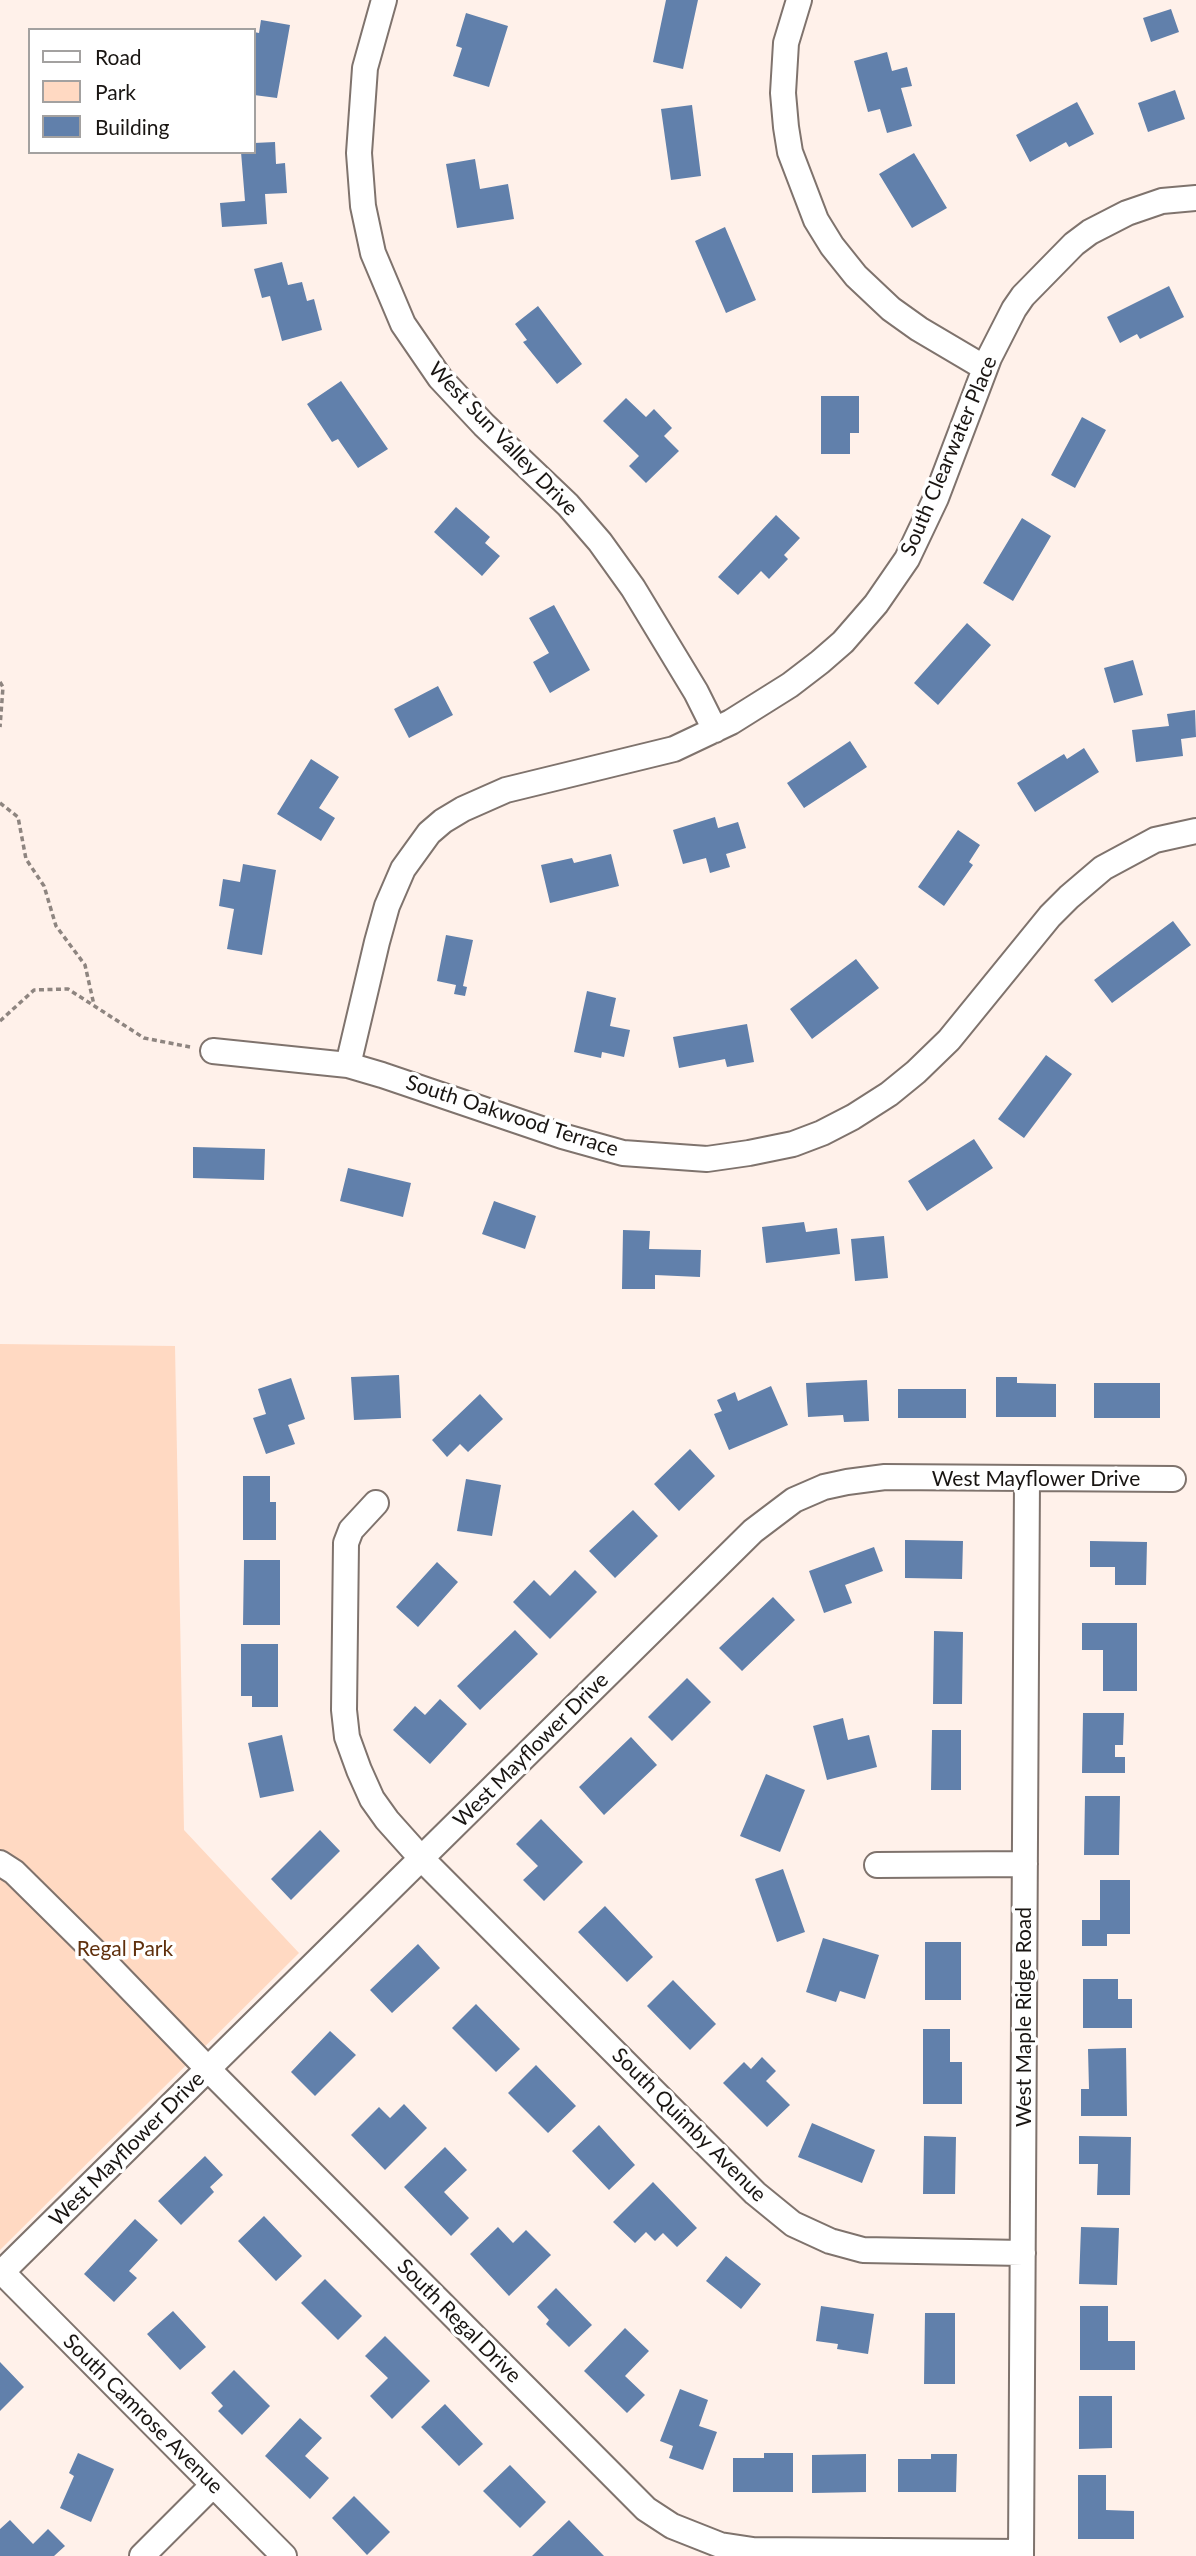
<!DOCTYPE html>
<html>
<head>
<meta charset="utf-8">
<style>
	body { margin:0 }
	#map { position:relative; width:1196px; height:2556px; overflow:hidden; background:#fff1ea; font-family:Lato,sans-serif }
	canvas { display:block }
	.legend { position:absolute; left:28px; top:28px; width:228px; height:126px; box-sizing:border-box; background:#fff; border:2px solid #a3a1a0; margin:0; padding:9px 12px; list-style:none; font-size:21px; color:#191512 }
	.legend li { display:flex; align-items:center; gap:14px; height:35px }
	.legend b { width:35px; border:2px solid #a3a1a0 }
</style>
</head>
<body>
<div id="map">
<canvas width="1196" height="2556"></canvas>
<ul class="legend">
<li><b style="height:9px;background:#fff"></b>Road</li>
<li><b style="height:19px;background:#ffd9c2"></b>Park</li>
<li><b style="height:19px;background:#6180ab"></b>Building</li>
</ul>
</div>
<script>
const context = document.querySelector('canvas').getContext('2d');
context.lineJoin = 'round';
function paint(path, color) { context.fillStyle = color; context.fill(path, 'evenodd'); }
const shape = rows => new Path2D(rows.map(r => 'M' + r).join(''));
function strokePath(path, color, width, dash) { context.strokeStyle = color; context.lineWidth = width; context.lineCap = dash ? 'butt' : 'round'; context.setLineDash(dash || []); context.stroke(path); }
function label(font, color, halo, rows, align = 'center') {
  context.font = font + ' Lato,sans-serif'; context.lineWidth = 7; context.setLineDash([]); context.textBaseline = 'middle'; context.strokeStyle = halo; context.fillStyle = color; for (const [text, x, y, turn = 0] of rows) {
    context.save(); context.translate(x, y); context.rotate((+turn || 0) * Math.PI / 180); context.textAlign = isNaN(turn) ? turn : align; if (halo) context.strokeText(text, 0, 0); context.fillText(text, 0, 0); context.restore();
  }
}
const green = shape([
	[0,1344,175,1346,184,1830,299,1953,0,2250]
]);
const building = shape([
	[666,0,698,0,683,69,653,62],
	[1171,9,1179,32,1151,42,1143,18],
	[466,13,508,26,489,87,453,76,462,48,456,46],
	[261,20,290,25,277,98,254,95,254,32,259,33],
	[887,52,892,71,907,67,912,86,901,88,912,126,887,133,880,109,868,112,854,61],
	[1175,90,1185,119,1148,132,1138,103],
	[1077,102,1094,134,1069,147,1066,142,1030,162,1016,135],
	[692,105,701,176,671,180,661,109],
	[275,142,276,164,285,163,287,193,265,194,267,224,222,227,220,203,245,201,241,152,254,152,254,143],
	[914,153,947,208,912,228,879,174],
	[475,159,480,189,508,184,514,219,457,228,446,164],
	[725,227,756,300,726,313,695,241],
	[282,262,288,285,302,282,307,301,314,299,322,330,282,341,270,296,262,298,254,269],
	[1169,286,1184,317,1140,339,1137,334,1120,343,1107,317],
	[538,306,582,364,557,384,523,342,527,340,515,324],
	[341,381,388,449,358,468,338,439,332,442,307,404],
	[821,396,859,396,859,433,850,433,850,454,821,454],
	[626,398,646,417,654,409,672,428,664,436,679,451,646,483,629,466,639,456,603,421],
	[1082,417,1106,430,1075,488,1051,475],
	[456,507,490,537,485,543,500,556,482,576,434,532],
	[776,515,800,538,784,555,788,559,769,579,761,571,738,595,718,577],
	[1022,518,1051,536,1013,601,983,583],
	[554,605,590,670,550,693,533,662,549,653,529,618],
	[967,623,991,645,938,705,914,683],
	[1133,660,1143,695,1114,703,1104,668],
	[438,686,453,715,409,738,394,709],
	[1195,710,1196,737,1181,739,1183,756,1136,762,1132,730,1169,726,1167,714],
	[850,741,867,767,804,808,787,783],
	[1084,748,1099,772,1035,812,1017,783,1064,754,1067,759],
	[311,759,339,777,319,808,335,818,321,841,277,814],
	[715,817,718,828,738,822,746,848,726,854,730,867,710,873,706,858,683,864,673,830],
	[958,830,980,845,969,862,973,865,944,906,918,887],
	[611,854,619,886,550,903,541,865,572,858,574,863],
	[243,864,276,870,262,955,227,949,234,909,219,906,223,879,240,882],
	[1173,921,1191,945,1112,1003,1094,980],
	[446,935,473,940,463,986,467,987,465,996,454,994,456,985,437,981],
	[856,959,879,988,812,1039,790,1009],
	[587,991,616,998,610,1026,630,1030,624,1057,602,1052,601,1058,574,1052],
	[747,1024,754,1062,727,1067,725,1059,679,1068,673,1037],
	[1046,1055,1072,1074,1024,1138,998,1119],
	[974,1139,993,1168,927,1211,908,1181],
	[193,1147,265,1149,264,1180,193,1178],
	[348,1168,411,1183,403,1217,340,1201],
	[494,1201,536,1216,525,1249,482,1234],
	[804,1222,806,1232,837,1228,840,1254,766,1263,762,1227],
	[623,1230,650,1231,649,1249,701,1250,700,1277,655,1275,655,1289,622,1289],
	[884,1236,888,1278,855,1281,851,1239],
	[399,1375,401,1418,354,1420,351,1377],
	[996,1377,1017,1377,1017,1383,1056,1384,1056,1417,996,1417],
	[291,1378,305,1419,288,1425,295,1444,266,1454,253,1418,266,1414,258,1389],
	[867,1380,869,1421,844,1422,843,1415,808,1417,806,1383],
	[1094,1383,1160,1383,1160,1418,1094,1418],
	[771,1386,788,1425,729,1450,714,1414,722,1411,717,1400,735,1392,738,1401],
	[898,1389,966,1389,966,1418,898,1418],
	[480,1394,503,1419,468,1452,460,1444,447,1457,432,1440],
	[690,1449,715,1476,679,1511,654,1484],
	[243,1476,270,1476,270,1502,276,1502,276,1540,243,1540],
	[466,1479,501,1485,492,1536,457,1531],
	[633,1510,658,1536,615,1578,589,1551],
	[905,1540,963,1541,962,1579,905,1578],
	[1090,1541,1147,1542,1146,1585,1115,1585,1115,1567,1090,1567],
	[874,1547,883,1571,845,1585,852,1603,824,1613,809,1571],
	[244,1560,280,1560,280,1625,243,1625],
	[437,1562,458,1582,418,1627,396,1607],
	[575,1570,597,1592,550,1639,513,1602,534,1580,550,1596],
	[773,1597,795,1620,742,1671,719,1648],
	[1082,1623,1137,1623,1137,1691,1103,1691,1103,1650,1082,1650],
	[515,1630,538,1654,480,1710,457,1686],
	[934,1631,963,1632,962,1704,933,1704],
	[241,1644,278,1644,278,1707,252,1707,252,1696,241,1696],
	[687,1678,711,1702,672,1741,648,1717],
	[440,1699,467,1724,430,1764,393,1730,415,1706,425,1715],
	[1083,1713,1124,1713,1123,1745,1115,1745,1115,1757,1125,1757,1125,1773,1082,1773],
	[843,1718,848,1740,869,1735,877,1767,827,1780,813,1726],
	[932,1730,961,1730,961,1790,931,1790],
	[282,1735,294,1791,260,1798,248,1743],
	[631,1737,657,1765,604,1815,579,1787],
	[766,1774,805,1790,780,1852,740,1836],
	[1085,1796,1120,1796,1119,1855,1084,1855],
	[541,1819,583,1862,544,1901,523,1880,538,1866,516,1844],
	[320,1830,340,1851,291,1900,271,1879],
	[783,1869,805,1932,777,1942,755,1879],
	[1100,1880,1130,1880,1130,1934,1107,1934,1107,1946,1082,1946,1082,1920,1100,1920],
	[605,1906,653,1957,627,1982,578,1932],
	[823,1938,879,1955,865,1999,840,1991,836,2002,806,1992],
	[925,1942,961,1942,961,2000,925,2000],
	[418,1944,440,1968,392,2013,370,1990],
	[1083,1979,1118,1979,1118,1999,1132,1999,1132,2028,1083,2028],
	[673,1980,716,2024,690,2050,647,2006],
	[476,2004,520,2049,496,2072,452,2028],
	[923,2029,950,2029,950,2062,962,2062,962,2104,923,2104],
	[330,2031,356,2055,315,2096,291,2072],
	[1126,2048,1127,2116,1081,2116,1081,2089,1089,2089,1088,2049],
	[762,2057,776,2071,766,2081,790,2105,767,2127,723,2083,744,2062,751,2069],
	[536,2065,576,2106,548,2133,508,2093],
	[404,2104,427,2128,385,2170,351,2135,379,2107,390,2118],
	[812,2123,875,2150,862,2183,798,2157],
	[599,2125,635,2165,609,2190,572,2151],
	[924,2136,956,2137,955,2194,923,2194],
	[1079,2136,1131,2137,1130,2195,1097,2195,1098,2164,1079,2164],
	[445,2147,467,2170,444,2192,469,2218,451,2236,404,2187],
	[205,2156,223,2175,210,2187,214,2192,181,2225,158,2201],
	[653,2182,697,2228,677,2247,663,2233,655,2241,646,2232,635,2243,613,2222],
	[264,2216,302,2256,276,2281,238,2241],
	[135,2219,158,2240,129,2271,137,2278,114,2302,84,2274],
	[498,2227,513,2243,526,2230,551,2255,509,2296,470,2254],
	[1081,2227,1119,2228,1117,2285,1079,2284],
	[726,2256,761,2284,741,2309,706,2281],
	[325,2279,362,2316,338,2340,301,2303],
	[556,2288,592,2325,569,2347,546,2324,549,2320,537,2307],
	[821,2306,874,2314,868,2354,837,2349,838,2344,816,2341],
	[1080,2306,1108,2306,1108,2341,1135,2341,1135,2370,1080,2370],
	[173,2311,206,2347,180,2370,147,2334],
	[925,2313,955,2313,955,2384,924,2384],
	[625,2328,649,2351,625,2376,645,2395,627,2413,584,2371],
	[385,2336,430,2381,392,2419,370,2396,388,2378,365,2356],
	[0,2362,24,2387,0,2411],
	[234,2370,270,2406,242,2435,218,2411,223,2406,211,2393],
	[680,2389,708,2400,699,2426,717,2432,703,2470,669,2458,673,2446,660,2441],
	[1079,2396,1112,2396,1112,2448,1079,2449],
	[445,2404,483,2444,459,2466,421,2427],
	[300,2418,322,2438,305,2456,329,2478,310,2499,265,2456],
	[78,2453,114,2469,91,2522,60,2508,74,2476,69,2473],
	[764,2453,793,2453,793,2492,733,2492,733,2458,764,2458],
	[866,2454,866,2492,812,2493,812,2455],
	[931,2454,957,2454,956,2492,898,2492,898,2459,931,2459],
	[510,2465,546,2502,520,2528,483,2491],
	[1078,2475,1106,2475,1106,2510,1134,2511,1134,2539,1078,2539],
	[354,2496,390,2532,367,2555,332,2518],
	[10,2520,33,2544,48,2529,65,2546,54,2556,0,2556,0,2529],
	[569,2520,604,2556,532,2556]
]);
const path = shape([
	[0,682,3,687,0,727],
	[0,803,18,817,26,859,44,886,56,926,85,965,94,1005],
	[0,1021,34,990,68,989,144,1038,190,1047]
]);
const minor = shape([
	[384,0,365,68,359,153,363,206,373,253,403,324,440,378,484,425,568,505,600,542,633,588,696,692,715,730],
	[799,0,786,43,783,93,786,127,790,152,816,220,832,246,856,276,891,309,919,329,985,368],
	[213,1051,348,1065,382,1075,562,1136,623,1153,707,1159,749,1153,793,1144,822,1133,853,1117,889,1094,916,1072,949,1040,1050,916,1069,897,1103,868,1155,840,1196,831],
	[348,1065,377,942,387,906,403,869,429,833,443,821,463,809,506,790,674,749,731,722,790,685,820,662,843,642,876,604,907,559,936,498,989,358,1014,309,1023,296,1074,244,1090,232,1127,213,1162,201,1196,198],
	[376,1503,351,1530,346,1543,344,1710,347,1737,359,1770,372,1799,387,1820,421,1858,755,2193,793,2224,830,2241,863,2250,1023,2253],
	[0,1863,14,1872,96,1953,208,2069,646,2509,672,2526,720,2545,753,2550,1021,2552],
	[877,1865,1025,1864],
	[2,2272,284,2556],
	[0,2274,753,1531,794,1500,824,1487,847,1482,885,1477,1173,1479],
	[142,2556,213,2485],
	[1021,2556,1027,1479]
]);
const streetNames = [
	["West Sun Valley Drive",503,439,46],
	["South Clearwater Place",949,456,-67],
	["South Oakwood Terrace",512,1116,18],
	["West Mayflower Drive",1036,1479],
	["West Mayflower Drive",531,1750,-45],
	["West Maple Ridge Road",1024,2017,-90],
	["South Quimby Avenue",689,2125,45],
	["West Mayflower Drive",127,2149,-45],
	["South Regal Drive",459,2321,45],
	["South Camrose Avenue",143,2414,45]
];
const parkNames = [
	["Regal Park",125,1949]
];
paint(green, '#ffd9c2');
paint(building, '#6180ab');
strokePath(minor, '#7f736d', 28);
strokePath(path, '#8e8580', 3.5, [5, 3.5]);
strokePath(minor, '#fff', 24);
label('21px', '#191512', '#fff', streetNames);
label('21px', '#60300d', '#fff', parkNames);
</script>
</body>
</html>
